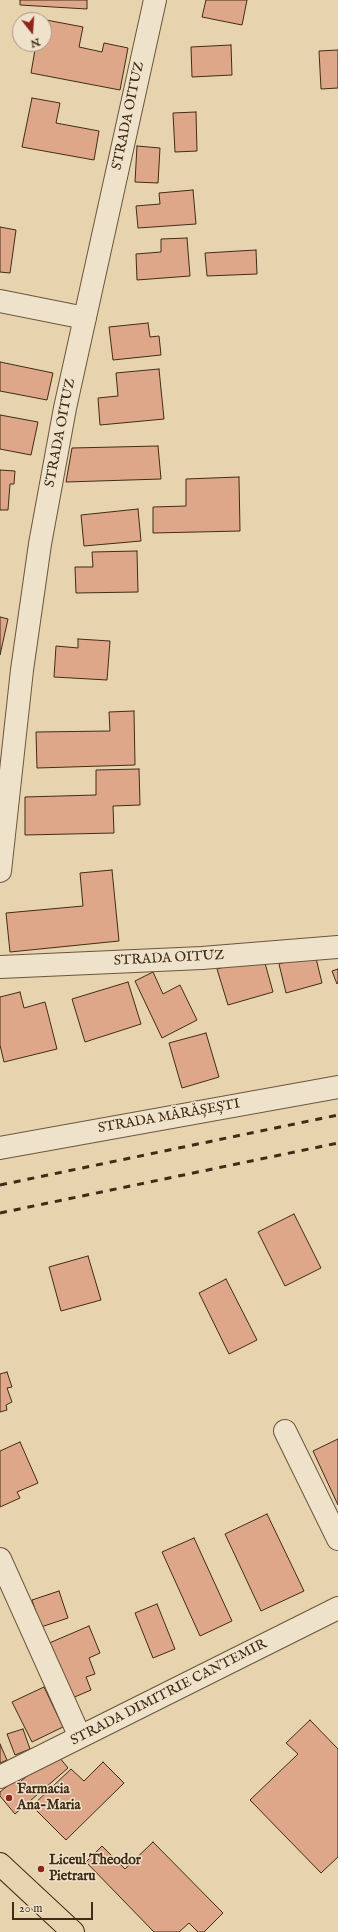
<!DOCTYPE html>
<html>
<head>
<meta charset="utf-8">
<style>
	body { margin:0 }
	#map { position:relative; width:338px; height:1932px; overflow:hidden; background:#e7d3ad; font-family:"IM FELL English",serif }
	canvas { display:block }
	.north { position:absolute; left:12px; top:12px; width:40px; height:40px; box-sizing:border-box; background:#efe2ca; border:1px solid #a99982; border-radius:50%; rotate:163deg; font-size:11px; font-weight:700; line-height:16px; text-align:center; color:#402c16 }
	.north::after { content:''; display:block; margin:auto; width:14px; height:18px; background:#8f2418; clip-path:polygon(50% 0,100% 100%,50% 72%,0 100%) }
	.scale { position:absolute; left:12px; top:1902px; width:81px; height:18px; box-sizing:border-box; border:2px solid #402c16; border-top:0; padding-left:5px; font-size:12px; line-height:14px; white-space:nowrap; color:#402c16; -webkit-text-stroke:3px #efe2ca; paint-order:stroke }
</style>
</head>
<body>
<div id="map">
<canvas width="338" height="1932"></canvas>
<div class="north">N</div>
<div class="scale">20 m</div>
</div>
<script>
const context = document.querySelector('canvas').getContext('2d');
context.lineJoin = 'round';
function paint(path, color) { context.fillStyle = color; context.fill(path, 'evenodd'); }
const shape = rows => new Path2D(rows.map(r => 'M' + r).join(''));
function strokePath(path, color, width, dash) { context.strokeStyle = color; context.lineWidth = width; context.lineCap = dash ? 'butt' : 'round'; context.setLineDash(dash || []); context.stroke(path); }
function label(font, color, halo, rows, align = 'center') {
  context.font = font + ' "IM FELL English",serif'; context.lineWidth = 3; context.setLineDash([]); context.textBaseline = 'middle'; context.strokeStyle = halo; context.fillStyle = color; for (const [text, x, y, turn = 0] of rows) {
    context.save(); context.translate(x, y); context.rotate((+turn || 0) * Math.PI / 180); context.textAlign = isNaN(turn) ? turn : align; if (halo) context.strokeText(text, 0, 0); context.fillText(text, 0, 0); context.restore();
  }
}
const building = shape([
	[20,0,87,0,87,9,20,5,20,0],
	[206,0,247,0,242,25,202,17,206,0],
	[41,19,83,27,79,47,102,52,104,43,128,48,120,90,31,73,36,44,44,44,44,20,41,19],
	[231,45,232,75,192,77,191,47,231,45],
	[338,50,338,88,321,89,319,51,338,50],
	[32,98,60,103,56,123,99,131,94,160,22,147,32,98],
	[196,112,197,151,175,152,173,113,196,112],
	[137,146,160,148,158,183,135,182,137,146],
	[193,190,196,224,138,228,136,206,160,204,159,193,193,190],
	[0,227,16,230,10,273,0,272,0,227],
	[187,238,190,276,137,280,136,254,161,252,161,239,187,238],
	[256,250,257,274,207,276,205,253,256,250],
	[148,323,150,337,159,336,161,355,113,360,109,327,148,323],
	[0,362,53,373,47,400,0,391,0,362],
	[159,369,164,419,100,425,98,398,118,396,116,373,159,369],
	[0,415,38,422,31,455,0,449,0,415],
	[158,446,161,479,66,482,72,448,158,446],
	[0,470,15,471,14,484,10,484,8,510,0,510,0,470],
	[239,477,240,531,153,533,153,507,186,506,186,479,239,477],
	[138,509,141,541,84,546,81,515,138,509],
	[137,551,138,592,76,593,75,567,93,567,92,552,137,551],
	[0,617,8,619,0,655,0,617],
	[78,639,110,641,107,680,54,677,56,646,78,648,78,639],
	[134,711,135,765,37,768,36,732,110,731,109,712,134,711],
	[139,769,140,805,113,806,114,833,25,835,25,797,96,795,96,770,139,769],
	[112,870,119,941,10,952,6,913,83,906,80,873,112,870],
	[315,954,322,983,286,993,279,964,315,954],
	[263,956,273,992,228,1005,217,969,263,956],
	[338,969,338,983,337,984,332,971,338,969],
	[153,972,163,994,180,985,197,1020,162,1038,135,981,153,972],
	[128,982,141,1024,85,1042,72,999,128,982],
	[20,992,24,1008,45,1002,57,1049,4,1062,0,1045,0,997,20,992],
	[206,1033,219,1077,182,1088,169,1043,206,1033],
	[294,1214,321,1268,285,1286,258,1232,294,1214],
	[88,1256,101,1300,61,1311,49,1267,88,1256],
	[226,1279,257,1340,229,1354,199,1293,226,1279],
	[7,1372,12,1387,7,1388,12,1402,6,1405,7,1410,0,1412,0,1374,7,1372],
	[338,1439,338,1505,313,1451,338,1439],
	[20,1442,38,1483,17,1492,20,1498,0,1507,0,1451,20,1442],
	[267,1514,304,1591,261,1611,225,1534,267,1514],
	[194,1538,232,1621,200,1636,162,1552,194,1538],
	[59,1591,68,1618,41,1627,32,1600,59,1591],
	[157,1604,175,1649,153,1658,135,1613,157,1604],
	[89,1626,100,1653,89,1658,95,1674,86,1677,91,1690,70,1699,47,1644,89,1626],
	[44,1687,63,1727,32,1742,12,1702,44,1687],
	[310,1720,338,1749,338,1857,321,1873,250,1800,298,1754,286,1743,310,1720],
	[23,1729,30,1749,15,1755,7,1734,23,1729],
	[0,1744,7,1760,0,1763,0,1744],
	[55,1752,68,1768,15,1814,0,1796,0,1792,17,1778,20,1782,55,1752],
	[103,1762,124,1783,66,1840,32,1806,71,1769,84,1781,103,1762],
	[153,1842,223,1913,204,1932,198,1932,189,1923,179,1932,154,1932,86,1862,102,1846,125,1869,153,1842]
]);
const minor = shape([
	[0,301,85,318],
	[0,871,22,670,40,544,65,408,155,0],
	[0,967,202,958,338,947],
	[0,1148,338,1087],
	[285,1431,338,1539],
	[0,1559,80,1737],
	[0,1777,338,1608]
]);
const major = shape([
	[0,1864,73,1932]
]);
const rail = shape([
	[0,1185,338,1115],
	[0,1213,338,1143]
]);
const markers = [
	[9,1798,4,"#8f2418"],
	[41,1869,4,"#8f2418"]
];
const streetNames = [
	["STRADA OITUZ",129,116,-78],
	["STRADA OITUZ",61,433,-79],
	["STRADA OITUZ",169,959,-3],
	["STRADA MĂRĂȘEȘTI",169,1117,-10],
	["STRADA DIMITRIE CANTEMIR",169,1693,-27]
];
const poiNames = [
	["Farmacia",17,1790],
	["Ana-Maria",17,1806],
	["Liceul Theodor",49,1861],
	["Pietraru",49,1877]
];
paint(building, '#dfa78a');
strokePath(building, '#402c16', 1);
strokePath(minor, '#6a563c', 24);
strokePath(major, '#402c16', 24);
strokePath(minor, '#efe2ca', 22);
strokePath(major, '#e7d3ad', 22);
strokePath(rail, '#402c16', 3, [7, 7]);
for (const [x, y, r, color] of markers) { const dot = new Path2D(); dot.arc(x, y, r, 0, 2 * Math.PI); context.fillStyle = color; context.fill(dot); strokePath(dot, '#efe2ca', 1.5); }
label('14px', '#402c16', '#efe2ca', streetNames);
label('bold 14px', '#402c16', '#efe2ca', poiNames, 'left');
</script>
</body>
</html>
